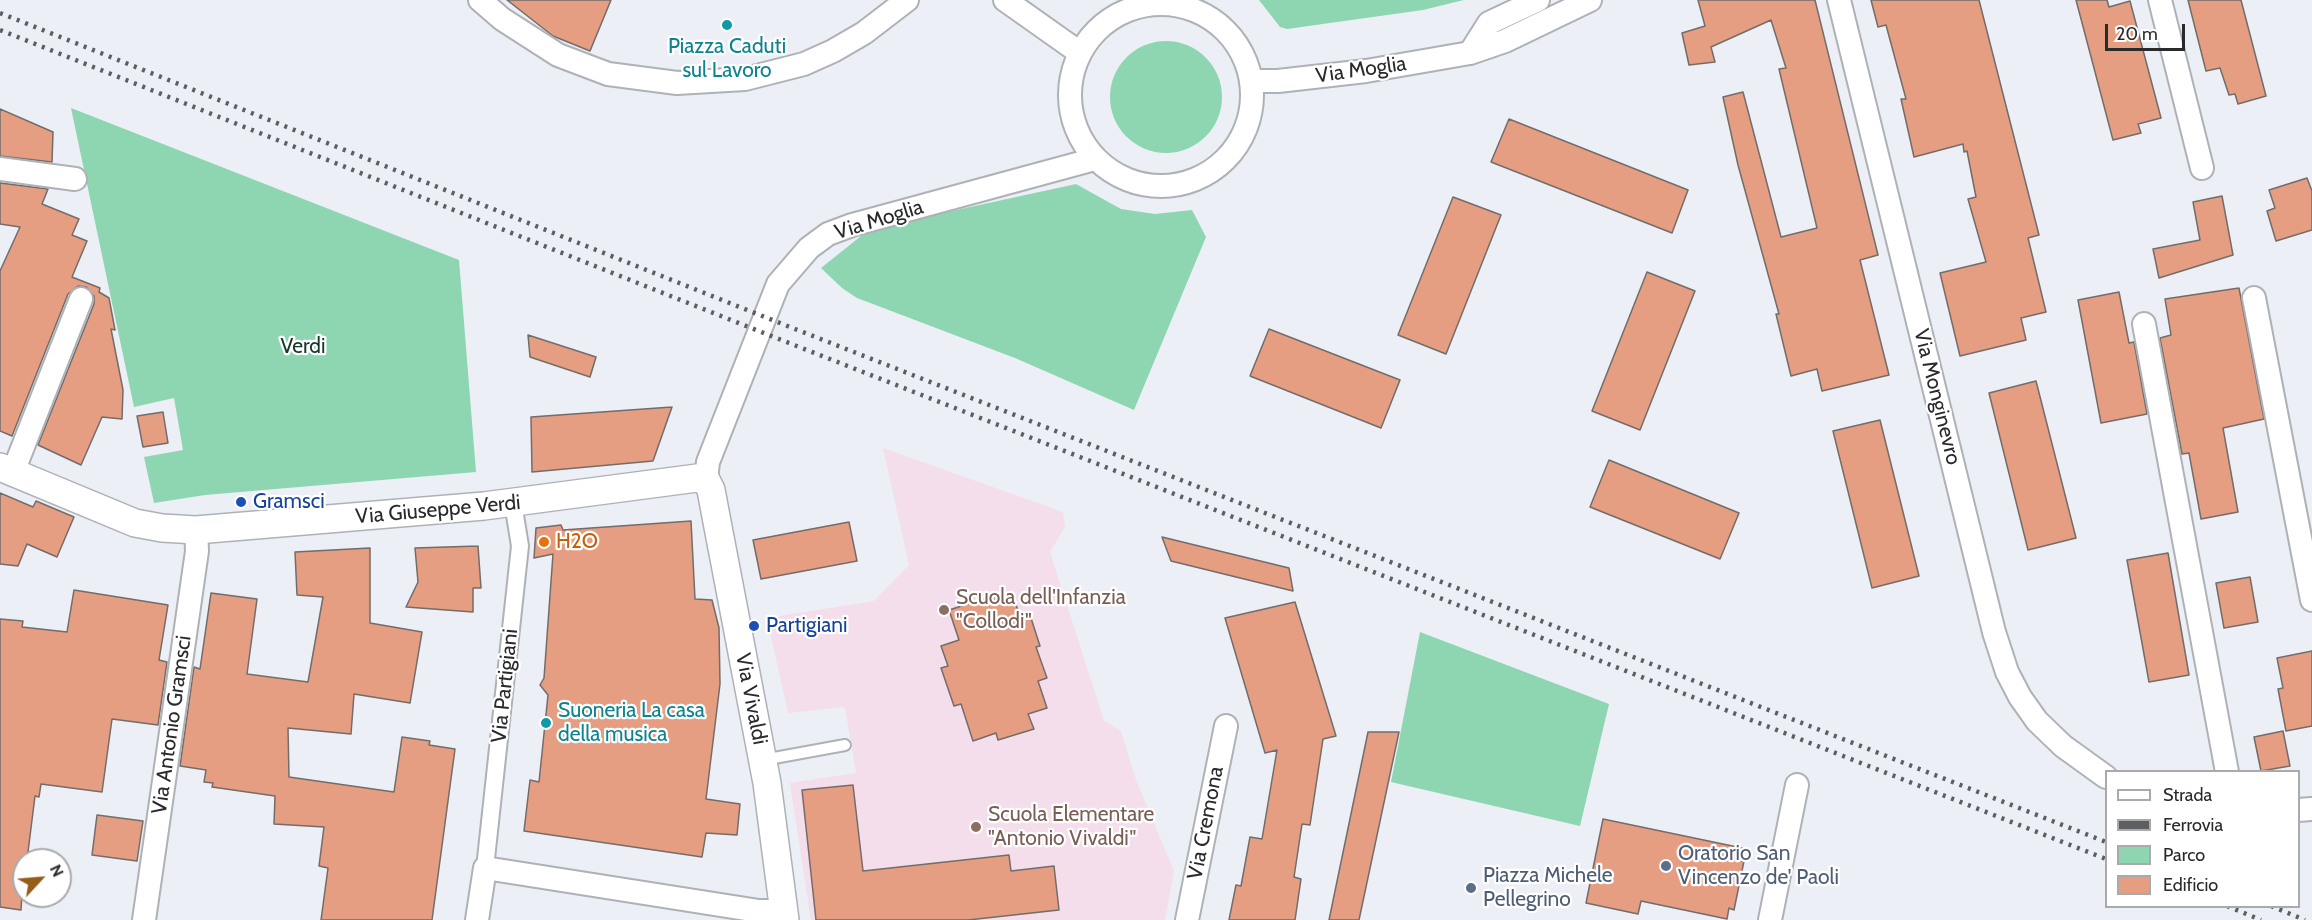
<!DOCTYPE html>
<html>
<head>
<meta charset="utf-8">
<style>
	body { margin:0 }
	#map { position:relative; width:2312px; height:920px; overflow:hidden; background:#eceff5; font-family:Cabin,sans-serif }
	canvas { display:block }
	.legend { position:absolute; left:2105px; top:770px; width:195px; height:138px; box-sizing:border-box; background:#fff; border:2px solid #a9aaab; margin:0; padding:8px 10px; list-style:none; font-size:18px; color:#292a2c }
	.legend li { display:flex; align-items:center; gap:12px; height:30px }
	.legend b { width:30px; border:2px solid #a9aaab }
	.north { position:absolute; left:12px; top:848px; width:60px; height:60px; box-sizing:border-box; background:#fff; border:2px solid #a9aaab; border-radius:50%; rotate:64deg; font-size:16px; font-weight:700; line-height:24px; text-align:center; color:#292a2c }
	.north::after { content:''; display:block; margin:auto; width:21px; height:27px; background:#955e18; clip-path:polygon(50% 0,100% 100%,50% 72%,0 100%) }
	.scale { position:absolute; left:2105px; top:24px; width:80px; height:27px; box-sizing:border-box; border:3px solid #292a2c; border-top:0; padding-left:8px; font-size:18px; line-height:21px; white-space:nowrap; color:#292a2c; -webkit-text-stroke:4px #fff; paint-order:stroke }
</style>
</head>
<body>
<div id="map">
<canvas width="2312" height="920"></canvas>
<ul class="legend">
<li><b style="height:8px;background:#fff"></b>Strada</li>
<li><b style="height:8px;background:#5c5e61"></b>Ferrovia</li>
<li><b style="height:16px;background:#8ed6b2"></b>Parco</li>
<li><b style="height:16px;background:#e69e82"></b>Edificio</li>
</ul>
<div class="north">N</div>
<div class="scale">20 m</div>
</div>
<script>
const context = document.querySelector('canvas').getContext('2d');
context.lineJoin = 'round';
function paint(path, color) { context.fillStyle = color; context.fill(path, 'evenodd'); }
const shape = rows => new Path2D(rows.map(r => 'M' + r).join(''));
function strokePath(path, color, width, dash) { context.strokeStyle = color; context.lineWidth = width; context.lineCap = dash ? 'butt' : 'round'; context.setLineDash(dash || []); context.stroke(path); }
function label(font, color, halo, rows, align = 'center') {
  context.font = font + ' Cabin,sans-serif'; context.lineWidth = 4.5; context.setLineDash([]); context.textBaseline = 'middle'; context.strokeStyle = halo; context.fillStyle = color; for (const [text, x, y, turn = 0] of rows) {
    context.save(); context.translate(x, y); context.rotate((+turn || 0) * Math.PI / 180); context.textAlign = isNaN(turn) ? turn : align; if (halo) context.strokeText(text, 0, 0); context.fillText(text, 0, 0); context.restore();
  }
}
const education = shape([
	[883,448,1063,512,1065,527,1050,552,1104,721,1121,731,1136,780,1174,871,1165,920,811,920,790,783,856,773,845,707,788,713,767,618,874,601,909,565]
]);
const green = shape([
	[1259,0,1464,0,1423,10,1287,29,1280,27],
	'1110 97a56 56 0 1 1 112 0a56 56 0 1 1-112 0Z',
	[71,108,459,260,476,472,205,495,154,503,144,457,183,450,174,398,134,407],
	[1076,184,1121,209,1155,214,1192,210,1206,237,1134,410,1015,358,857,298,842,288,821,268,861,236,901,222],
	[1420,632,1609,704,1580,826,1391,782]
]);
const building = shape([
	[507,0,611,0,590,51,553,36,507,0],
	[1698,0,1815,0,1878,255,1860,260,1889,375,1822,391,1817,369,1791,376,1776,314,1779,314,1738,165,1723,97,1743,92,1781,237,1817,228,1779,69,1786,68,1771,20,1711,47,1715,62,1689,65,1682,33,1705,26,1698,0],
	[1871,0,1979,0,2039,235,2028,238,2046,312,2021,318,2026,340,1960,356,1940,273,1986,262,1968,199,1976,197,1967,151,1964,152,1963,144,1914,157,1901,99,1906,99,1886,25,1878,27,1871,0],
	[2076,0,2107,0,2109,7,2130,1,2161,118,2138,124,2141,133,2113,140,2076,0],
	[2188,0,2241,0,2266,96,2238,104,2235,94,2229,95,2220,68,2206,71,2188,0],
	[0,109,53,132,52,162,0,156,0,109],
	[1509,119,1688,190,1672,233,1491,162,1509,119],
	[2307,178,2312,191,2312,230,2276,241,2267,211,2275,208,2269,190,2307,178],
	[0,183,48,189,42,204,79,219,72,235,87,241,72,277,100,288,99,292,109,298,115,330,111,329,123,390,122,419,102,417,81,465,38,445,94,304,94,296,86,287,78,286,68,294,12,436,0,431,0,271,20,227,0,224,0,183],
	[2222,196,2233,255,2159,278,2153,249,2200,240,2193,202,2222,196],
	[1453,197,1501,215,1446,354,1398,335,1453,197],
	[1647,272,1695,291,1640,430,1592,411,1647,272],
	[2239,288,2264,419,2223,428,2238,512,2201,519,2189,453,2182,454,2160,338,2171,335,2165,299,2239,288],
	[2119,292,2129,343,2134,342,2147,414,2101,423,2078,300,2119,292],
	[1269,329,1400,380,1381,428,1250,376,1269,329],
	[528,335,596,357,590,377,530,357,528,335],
	[2036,381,2076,538,2028,550,1989,393,2036,381],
	[672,407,653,461,532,472,531,417,672,407],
	[163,412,168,443,143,447,137,416,163,412],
	[1880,420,1919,576,1872,588,1833,431,1880,420],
	[1609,460,1739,513,1720,559,1590,507,1609,460],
	[0,493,33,507,36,501,74,517,57,557,27,544,18,566,0,564,0,493],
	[691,521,695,599,712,600,719,628,720,684,706,799,740,804,737,835,706,833,702,857,524,831,530,780,539,782,548,695,540,685,544,678,553,554,534,558,536,528,561,525,563,530,691,521],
	[849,522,857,561,761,579,753,540,849,522],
	[1162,537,1289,568,1293,591,1171,561,1162,537],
	[478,546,481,588,473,588,473,612,406,607,418,582,415,548,478,546],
	[370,548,370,623,422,632,410,703,354,694,351,734,288,728,289,777,394,792,402,737,430,741,429,745,455,749,432,920,321,920,328,868,319,866,324,827,274,824,275,796,212,787,213,783,204,782,206,770,180,766,194,667,200,669,211,593,257,599,247,674,308,682,323,597,297,595,295,552,370,548],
	[2168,553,2189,675,2149,682,2127,560,2168,553],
	[2250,577,2258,622,2224,628,2216,583,2250,577],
	[74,590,168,605,159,660,167,662,158,725,112,719,102,792,41,784,39,797,35,796,27,860,24,860,21,910,0,907,0,619,23,621,22,627,67,632,74,590],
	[996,595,999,602,1013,597,1021,618,1030,615,1040,646,1036,647,1047,678,1038,681,1047,708,1028,714,1034,729,998,740,996,733,973,741,961,704,954,706,941,668,948,666,941,646,959,640,949,610,996,595],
	[1295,602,1336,736,1323,739,1310,825,1302,824,1294,877,1301,879,1295,920,1229,920,1236,885,1241,886,1250,837,1262,839,1277,750,1265,753,1225,618,1295,602],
	[2312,651,2312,726,2286,731,2278,689,2283,688,2277,658,2312,651],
	[2283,731,2290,766,2261,771,2254,737,2283,731],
	[1368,732,1399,732,1359,920,1329,920,1368,732],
	[853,785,863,871,1009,855,1011,871,1054,866,1059,910,968,920,816,920,802,790,853,785],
	[97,815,143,821,137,861,92,855,97,815],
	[1603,819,1742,848,1739,861,1744,861,1734,910,1729,908,1727,919,1641,901,1638,914,1586,903,1603,819]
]);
const service = shape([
	[763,760,845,745]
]);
const pedestrian = shape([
	[485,868,520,546,513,503]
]);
const minor = shape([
	[480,0,502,19,558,55,608,74,677,83,745,79,804,64,833,51,864,33,907,0],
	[1005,0,1080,53],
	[1839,0,1994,632,2007,672,2020,697,2037,721,2063,746,2106,777],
	[2160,0,2202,168],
	'1070 95a91 91 0 1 1 182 0a91 91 0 1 1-182 0Z',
	[1470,53,1489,23,1538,0],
	[1251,81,1278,81,1366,71,1470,53,1505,41,1590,0],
	[0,169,75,179],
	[2254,298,2312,600],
	[2144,324,2227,772],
	[13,472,81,299],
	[706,480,708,462,778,284,809,248,828,234,852,225,1095,159],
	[2298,810,2312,809],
	[144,920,197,551,196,530],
	[477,920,485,868,759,911,784,911],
	[1187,920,1226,726],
	[1770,920,1797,785]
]);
const tertiary = shape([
	[0,467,135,523,162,528,196,530,484,506,697,478,706,480,711,490,718,527,767,783,785,920]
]);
const rail = shape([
	[0,13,795,329,2106,842],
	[0,30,789,343,2106,859],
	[2227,906,2261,920],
	[2271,906,2305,920]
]);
const markers = [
	[727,25,6,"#0f9aa8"],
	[241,502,6,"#1a4fb4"],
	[544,542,6,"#e8710a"],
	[944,610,6,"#8d6e63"],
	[754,626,6,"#1a4fb4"],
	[546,723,6,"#0f9aa8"],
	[976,827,6,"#8d6e63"],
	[1666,866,6,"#5c6f8a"],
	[1471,888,6,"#5c6f8a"]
];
const cultureNames = [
	["Piazza Caduti",727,47],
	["sul Lavoro",727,71],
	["Suoneria La casa",558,711,"left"],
	["della musica",558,735,"left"]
];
const streetNames = [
	["Via Moglia",1361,70,-8],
	["Via Moglia",879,220,-17],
	["Via Monginevro",1937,397,76],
	["Via Giuseppe Verdi",438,510,-5],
	["Via Partigiani",505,686,-84],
	["Via Vivaldi",751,699,79],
	["Via Antonio Gramsci",172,725,-82],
	["Via Cremona",1206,823,-79]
];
const parkNames = [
	["Verdi",303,347]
];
const transitNames = [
	["Gramsci",253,502],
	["Partigiani",766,626]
];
const foodNames = [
	["H2O",556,542]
];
const educationNames = [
	["Scuola dell'Infanzia",956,598],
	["\"Collodi\"",956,622],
	["Scuola Elementare",988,815],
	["\"Antonio Vivaldi\"",988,839]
];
const serviceNames = [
	["Oratorio San",1678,854],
	["Vincenzo de' Paoli",1678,878],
	["Piazza Michele",1483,876],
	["Pellegrino",1483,900]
];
paint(education, '#f4deeb');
paint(green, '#8ed6b2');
paint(building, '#e69e82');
strokePath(building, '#726c6a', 1.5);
strokePath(service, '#aeb1b6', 14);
strokePath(pedestrian, '#aeb1b6', 20);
strokePath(minor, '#aeb1b6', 26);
strokePath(tertiary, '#aeb1b6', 30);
strokePath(service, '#fff', 10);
strokePath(pedestrian, '#fff', 16);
strokePath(minor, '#fff', 22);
strokePath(tertiary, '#fff', 27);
strokePath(rail, '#5c5e61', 4.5, [3, 6]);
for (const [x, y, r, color] of markers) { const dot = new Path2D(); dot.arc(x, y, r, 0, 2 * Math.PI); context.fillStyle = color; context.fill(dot); strokePath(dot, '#fff', 2); }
label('21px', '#0d838f', '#fff', cultureNames);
label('21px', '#292a2c', '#fff', streetNames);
label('21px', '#163829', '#fff', parkNames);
label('21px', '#164399', '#fff', transitNames, 'left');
label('21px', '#c56008', '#fff', foodNames, 'left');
label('21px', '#785e54', '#fff', educationNames, 'left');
label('21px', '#4e5e75', '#fff', serviceNames, 'left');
</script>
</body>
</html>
